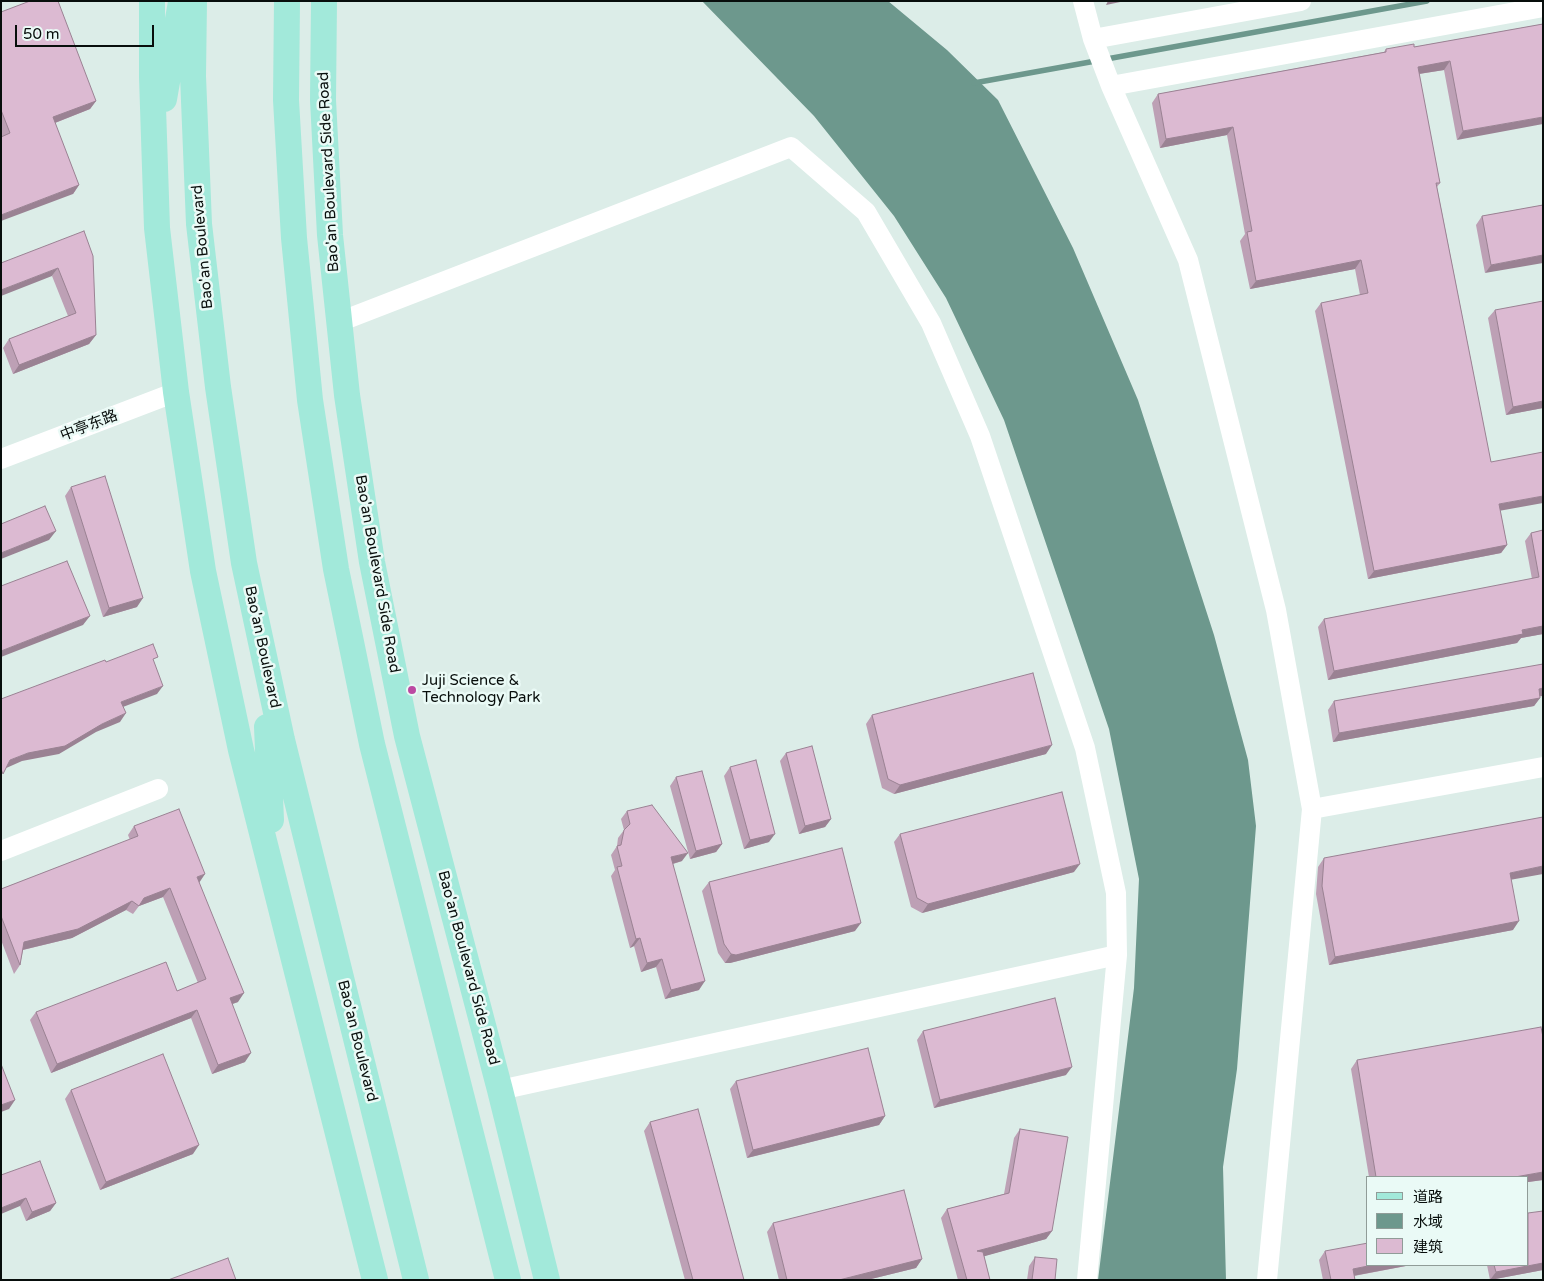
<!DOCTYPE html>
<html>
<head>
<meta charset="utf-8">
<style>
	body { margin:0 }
	#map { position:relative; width:1544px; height:1281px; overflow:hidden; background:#dcede8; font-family:"Varela Round","Noto Sans SC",sans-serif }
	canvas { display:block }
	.frame { position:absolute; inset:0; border:2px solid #080e0c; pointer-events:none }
	.legend { position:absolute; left:1366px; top:1176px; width:162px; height:90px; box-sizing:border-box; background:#eafaf6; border:1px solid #909c98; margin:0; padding:6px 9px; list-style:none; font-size:15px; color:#080e0c }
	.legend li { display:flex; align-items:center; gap:10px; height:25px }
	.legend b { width:25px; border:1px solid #909c98 }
	.scale { position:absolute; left:15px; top:25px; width:139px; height:22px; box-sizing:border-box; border:2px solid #080e0c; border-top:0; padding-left:6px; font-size:15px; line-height:18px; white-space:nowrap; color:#080e0c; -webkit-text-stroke:4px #eafaf6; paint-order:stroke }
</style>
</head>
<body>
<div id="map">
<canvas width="1544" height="1281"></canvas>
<div class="frame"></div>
<ul class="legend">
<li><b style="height:6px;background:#a2e9da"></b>道路</li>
<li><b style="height:14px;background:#6d988d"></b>水域</li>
<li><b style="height:14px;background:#dcbad2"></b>建筑</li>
</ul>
<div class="scale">50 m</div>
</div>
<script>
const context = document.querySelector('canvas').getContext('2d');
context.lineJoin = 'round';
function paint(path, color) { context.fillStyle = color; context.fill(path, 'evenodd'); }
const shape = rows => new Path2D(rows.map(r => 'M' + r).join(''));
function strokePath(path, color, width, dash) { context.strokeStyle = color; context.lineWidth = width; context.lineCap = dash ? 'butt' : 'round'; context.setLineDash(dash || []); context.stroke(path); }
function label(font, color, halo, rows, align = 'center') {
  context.font = font + ' "Varela Round","Noto Sans SC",sans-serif'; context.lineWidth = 5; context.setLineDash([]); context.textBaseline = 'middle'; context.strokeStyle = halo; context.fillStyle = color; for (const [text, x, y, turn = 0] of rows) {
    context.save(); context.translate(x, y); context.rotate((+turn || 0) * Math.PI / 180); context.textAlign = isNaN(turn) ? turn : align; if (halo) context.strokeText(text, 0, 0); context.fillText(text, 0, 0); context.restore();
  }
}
const water = shape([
	[702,1,888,1,947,50,998,100,1073,248,1138,400,1214,635,1248,760,1256,826,1237,1069,1223,1167,1226,1280,1098,1280,1134,988,1139,879,1109,729,1004,420,946,298,894,216,814,116]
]);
const stream = shape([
	[974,83,1427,1]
]);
const minor = shape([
	[1083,1,1093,39,1111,86,1188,260,1276,610,1312,809,1267,1280],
	[1093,39,1301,1],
	[1111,86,1543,7],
	[339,322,791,147,866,212,931,323,980,436,1085,748,1116,893,1117,955,1087,1280],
	[1,459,176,392],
	[1312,809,1543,767],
	[1,851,158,789],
	[500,1090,1117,955]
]);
const major = shape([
	[152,1,152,77,157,228,176,392,203,571,241,750,375,1280],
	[194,1,193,76,199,224,218,387,244,563,282,740,416,1280],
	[287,1,286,100,294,238,310,400,336,569,372,744,508,1280],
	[324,1,323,100,330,235,347,395,372,562,407,736,500,1090,547,1280],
	[164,99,181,2],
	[267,727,271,820]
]);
const wall = shape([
	[1,12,96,101,90,109,55,123,79,185,73,194,2,137,1,135],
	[1543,24,1457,140,1444,70,1419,74,1440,183,1437,187,1507,545,1501,553,1368,579,1315,311,1321,303,1360,295,1355,269,1250,289,1240,241,1245,234,1227,135,1160,148,1152,103,1158,94,1384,52,1386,49,1414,47],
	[1543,205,1485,273,1476,225,1482,216],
	[84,231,96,335,89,344,13,374,3,348,9,339,68,316,52,276],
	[1495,310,1543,408,1506,415,1488,318],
	[71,487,137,607,103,617,65,496],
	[1543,530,1543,634,1521,638,1517,643,1328,680,1318,627,1324,619,1532,579,1525,541,1531,533],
	[1540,698,1534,706,1333,742,1328,710,1334,701],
	[872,715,1046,754,894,794,882,788,866,724],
	[786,753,831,819,825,827,799,834,780,761],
	[730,767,769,842,744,849,724,776],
	[676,777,722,844,716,852,690,859,670,786],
	[627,811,682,861,673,864,699,990,665,999,656,967,641,972,634,946,630,948,611,876,615,870,611,855,617,846,618,838,624,830,621,819],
	[134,826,199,882,238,1002,232,1004,245,1062,212,1074,191,1018,51,1073,30,1020,36,1012,177,991,198,983,163,897,139,906,133,914,126,910,72,938,23,950,20,965,14,974,1,940,1,889,130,840,128,835],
	[900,834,1074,872,922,913,911,907,894,842],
	[1324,858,1511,880,1513,930,1329,965,1316,894,1318,867],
	[709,882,855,931,730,963,725,963,718,953,702,891],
	[923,1031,1066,1075,934,1108,917,1040],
	[1357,1060,1543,1180,1528,1182,1528,1177,1369,1177,1351,1069],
	[736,1081,885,1116,879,1125,747,1158,730,1089],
	[71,1090,193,1154,100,1190,65,1099],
	[650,1122,744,1280,685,1280,644,1131],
	[1020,1129,1052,1231,1046,1239,984,1256,990,1280,958,1280,941,1218,947,1209,1004,1194,1014,1138],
	[1,1175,56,1203,50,1211,26,1221,20,1206],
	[1543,1211,1543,1270,1490,1280,1487,1265,1528,1265],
	[773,1223,922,1259,916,1268,867,1280,779,1280,767,1232],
	[1325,1251,1368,1265,1411,1265,1354,1276,1355,1280,1323,1280,1319,1260],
	[1035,1257,1055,1280,1027,1280,1029,1266]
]);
const shadedWall = shape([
	[1108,1,1125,1,1106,5],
	[1450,61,1444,70,1412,75,1418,67],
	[96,101,90,109,47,126,53,117],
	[1543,117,1543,124,1457,140,1463,131],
	[1233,127,1227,135,1160,148,1166,139],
	[79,185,73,194,1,221,1,215],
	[1543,255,1543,263,1485,273,1491,265],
	[1361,260,1355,269,1250,289,1256,281],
	[58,268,52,276,1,296,1,290],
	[96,335,89,344,13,374,19,365],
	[1543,401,1543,408,1506,415,1513,407],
	[1543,496,1543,503,1493,512,1499,504],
	[56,531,49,540,1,559,1,553],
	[1507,545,1501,553,1368,579,1374,571],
	[143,598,137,607,103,617,109,608],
	[90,616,83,625,1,657,1,651],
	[1543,626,1543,634,1521,638,1517,643,1328,680,1334,671],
	[163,686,157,694,115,710,121,702],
	[1543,688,1543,696,1533,697,1539,689],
	[1540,698,1534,706,1333,742,1339,733],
	[126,713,120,722,96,732,59,754,22,761,4,769,10,760,102,724],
	[1052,745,1046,754,894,794,900,785],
	[831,819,825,827,799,834,805,826],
	[775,834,769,842,744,849,750,840],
	[722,844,716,852,690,859,696,851],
	[688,853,682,861,665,866,671,857],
	[1080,864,1074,872,922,913,928,904],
	[1543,866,1543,874,1504,881,1510,873],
	[205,874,199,883,197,877],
	[170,888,163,897,139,906,144,898],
	[132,901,126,910,72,938,18,951,24,942],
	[1519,921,1513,930,1329,965,1335,957],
	[861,923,855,931,730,963,725,963,731,954],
	[640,938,634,946,630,948,636,939],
	[662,959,656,967,641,972,647,963],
	[705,981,699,990,665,999,671,990],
	[244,993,238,1002,224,1007,230,998],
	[197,1010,191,1018,51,1073,57,1064],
	[251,1053,245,1062,212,1074,218,1065],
	[1072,1067,1066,1075,934,1108,940,1100],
	[15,1100,9,1109,1,1112,1,1105],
	[885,1116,879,1125,747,1158,753,1150],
	[199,1145,193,1154,100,1190,106,1182],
	[1543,1172,1543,1180,1528,1182,1528,1177,1515,1177],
	[26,1198,20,1206,1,1214,1,1208],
	[56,1203,50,1211,26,1221,32,1212],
	[1052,1231,1046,1239,971,1260,977,1251],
	[922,1259,916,1268,867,1280,839,1280],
	[1543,1263,1543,1270,1490,1280,1496,1272],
	[1373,1265,1411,1265,1347,1277,1353,1269]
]);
const building = shape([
	[30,1,58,1,96,101,53,117,79,185,1,215,1,137,10,133,1,110,1,12,30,1],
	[1543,24,1543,117,1463,131,1450,61,1418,67,1440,183,1436,183,1491,462,1543,452,1543,496,1499,504,1507,545,1374,571,1321,303,1368,293,1361,260,1256,281,1247,232,1252,231,1233,127,1166,139,1158,94,1386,52,1386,49,1414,44,1414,47,1543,24],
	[1543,205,1543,255,1491,265,1482,216,1543,205],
	[84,231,93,256,96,335,19,365,9,339,76,313,58,268,1,290,1,263,84,231],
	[1543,301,1543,401,1513,407,1495,310,1543,301],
	[105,476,143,598,109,608,71,487,105,476],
	[45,506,56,531,1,553,1,524,45,506],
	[1543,530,1543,626,1522,630,1523,634,1334,671,1324,619,1539,577,1531,533,1543,530],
	[67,561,90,616,1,651,1,586,67,561],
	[153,644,158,657,153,659,163,686,121,702,126,713,102,724,65,746,28,753,10,760,3,774,1,769,1,699,105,660,106,662,153,644],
	[1543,664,1543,688,1539,689,1540,698,1339,733,1334,701,1543,664],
	[1033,673,1052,745,900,785,888,779,872,715,1033,673],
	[812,746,831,819,805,826,786,753,812,746],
	[756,760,775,834,750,840,730,767,756,760],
	[702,771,722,844,696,851,676,777,702,771],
	[1062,792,1080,864,928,904,917,898,900,834,1062,792],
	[652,805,688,853,671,857,705,981,671,990,662,959,647,963,640,938,636,939,617,867,622,866,617,846,621,845,624,830,630,824,627,811,652,805],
	[179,809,205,874,197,877,244,993,230,998,251,1053,218,1065,197,1010,57,1064,36,1012,166,962,177,991,206,979,170,888,144,898,139,906,132,901,78,929,24,942,20,965,1,916,1,889,138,836,134,826,179,809],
	[1543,817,1543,866,1510,873,1519,921,1335,957,1322,886,1324,858,1543,817],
	[842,848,861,923,736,955,731,954,724,944,709,882,842,848],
	[1055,998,1072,1067,940,1100,923,1031,1055,998],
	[1541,1027,1543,1037,1543,1172,1515,1177,1376,1177,1357,1060,1541,1027],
	[868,1048,885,1116,753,1150,736,1081,868,1048],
	[163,1054,199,1145,106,1182,71,1090,163,1054],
	[1,1064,15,1100,1,1105,1,1064],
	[698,1109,744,1280,693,1280,650,1122,698,1109],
	[1020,1129,1068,1137,1052,1231,977,1251,983,1252,990,1280,967,1280,947,1209,1009,1193,1020,1129],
	[40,1161,56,1203,32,1212,26,1198,1,1208,1,1175,40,1161],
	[904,1190,922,1259,839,1280,787,1280,773,1223,904,1190],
	[1543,1211,1543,1263,1496,1272,1494,1265,1528,1265,1528,1213,1543,1211],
	[1368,1243,1368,1265,1373,1265,1353,1269,1355,1280,1331,1280,1325,1251,1368,1243],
	[1035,1257,1057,1259,1055,1280,1032,1280,1035,1257],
	[228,1258,236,1280,168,1280,228,1258]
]);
const markers = [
	[412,690,5,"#bc49a2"]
];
const streetNames = [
	["Bao'an Boulevard Side Road",329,172,-93],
	["Bao'an Boulevard",203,247,-95],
	["中亭东路",89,426,-21],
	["Bao'an Boulevard Side Road",377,574,80],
	["Bao'an Boulevard",262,647,78],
	["Bao'an Boulevard Side Road",468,968,75],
	["Bao'an Boulevard",357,1041,76]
];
const poiNames = [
	["Juji Science &",422,681],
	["Technology Park",422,698]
];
paint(water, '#6d988d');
strokePath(stream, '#6d988d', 5.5);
strokePath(minor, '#fff', 20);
strokePath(major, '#a2e9da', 26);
paint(wall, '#bda0b5');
paint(shadedWall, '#9a8293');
paint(building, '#dcbad2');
strokePath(building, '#9a8293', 1);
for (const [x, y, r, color] of markers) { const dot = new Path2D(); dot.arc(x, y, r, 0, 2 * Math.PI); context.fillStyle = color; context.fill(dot); strokePath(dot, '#eafaf6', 2); }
label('15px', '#080e0c', '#eafaf6', streetNames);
label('15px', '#080e0c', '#eafaf6', poiNames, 'left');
</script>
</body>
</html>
